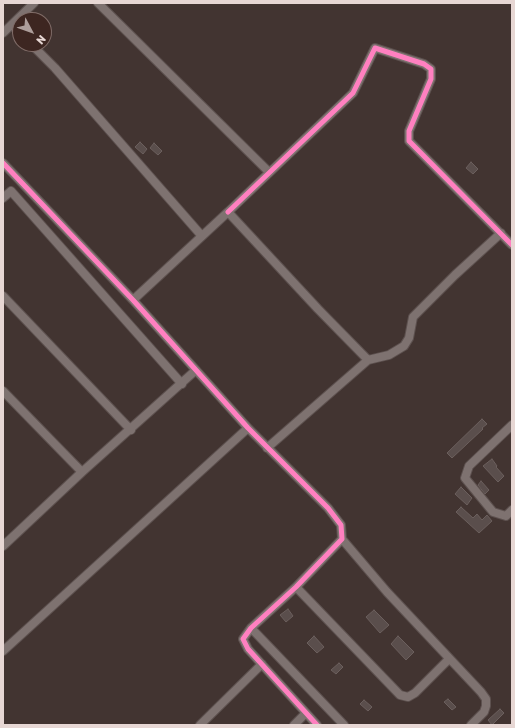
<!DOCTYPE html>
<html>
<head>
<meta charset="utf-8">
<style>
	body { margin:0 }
	#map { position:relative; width:515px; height:728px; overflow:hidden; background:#423431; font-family:Rubik,sans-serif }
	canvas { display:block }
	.frame { position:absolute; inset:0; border:4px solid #e7d7d4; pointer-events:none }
	.north { position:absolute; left:12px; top:12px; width:40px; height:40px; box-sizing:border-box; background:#3d2621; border:1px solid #816d69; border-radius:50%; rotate:131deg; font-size:11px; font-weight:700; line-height:16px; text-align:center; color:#e7d7d4 }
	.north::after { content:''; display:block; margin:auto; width:14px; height:18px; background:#ad9e9b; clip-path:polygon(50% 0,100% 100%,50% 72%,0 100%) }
</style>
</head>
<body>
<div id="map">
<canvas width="515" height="728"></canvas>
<div class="frame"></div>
<div class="north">N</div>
</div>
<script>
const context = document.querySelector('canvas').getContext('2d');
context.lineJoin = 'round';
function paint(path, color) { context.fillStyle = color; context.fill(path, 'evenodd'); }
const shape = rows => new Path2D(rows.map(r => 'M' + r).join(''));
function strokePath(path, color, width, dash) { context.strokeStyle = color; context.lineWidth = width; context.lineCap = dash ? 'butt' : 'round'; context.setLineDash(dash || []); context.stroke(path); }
const building = shape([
	[140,142,147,149,143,154,135,147,140,142],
	[154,143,162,151,158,155,150,148,154,143],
	[471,162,478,169,473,174,466,168,471,162],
	[482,419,487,424,482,428,483,429,452,458,447,453,482,419],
	[492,459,497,466,496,467,504,476,498,482,483,466,492,459],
	[481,481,489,490,485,494,478,485,481,481],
	[461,487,472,498,467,505,455,494,461,487],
	[461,507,473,518,477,514,482,520,487,515,492,521,479,533,456,512,461,507],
	[288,609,293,616,286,622,280,615,288,609],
	[374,610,389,625,380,633,366,617,374,610],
	[314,636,324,647,317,653,307,643,314,636],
	[398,636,414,652,406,660,391,644,398,636],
	[339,663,343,667,336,674,331,670,339,663],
	[448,699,456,707,452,710,444,702,448,699],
	[364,700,372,707,368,711,360,704,364,700],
	[500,709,504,713,492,725,488,720,500,709]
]);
const minor = shape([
	[98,3,269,172],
	[12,25,20,33],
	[3,33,34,3],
	[31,44,55,68,201,235],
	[3,163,133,300,248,428,328,508,341,525,342,539,296,587,251,628,243,639,248,649,317,725],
	[3,198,11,191,182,384],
	[228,212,353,93,375,48,424,64,431,69,431,79,409,131,409,141,512,245],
	[3,296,131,430],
	[133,300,228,212,318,309,368,360],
	[3,391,82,472],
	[512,425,469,466,465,478,493,512,506,516,512,510],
	[267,448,368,360,389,355,404,346,409,338,413,317,455,275,501,233],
	[342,539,387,592,481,692,486,699,486,706,484,712,471,725],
	[3,546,82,472,196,370],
	[296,587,400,695,408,697,415,693,449,659],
	[251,628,344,725],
	[3,651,248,428],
	[200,725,262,664],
	[294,725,306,713]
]);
const cycleway = shape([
	[3,163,133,300,248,428,328,508,341,525,342,539,296,587,251,628,243,639,248,649,317,725],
	[228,212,353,93,375,48,424,64,431,69,431,79,409,131,409,141,512,245]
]);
paint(building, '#5a4e4c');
strokePath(building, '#6b5f5d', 1);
strokePath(minor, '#5d514f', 10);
strokePath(minor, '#7e7270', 8);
strokePath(cycleway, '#ff80c0', 5);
</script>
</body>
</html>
